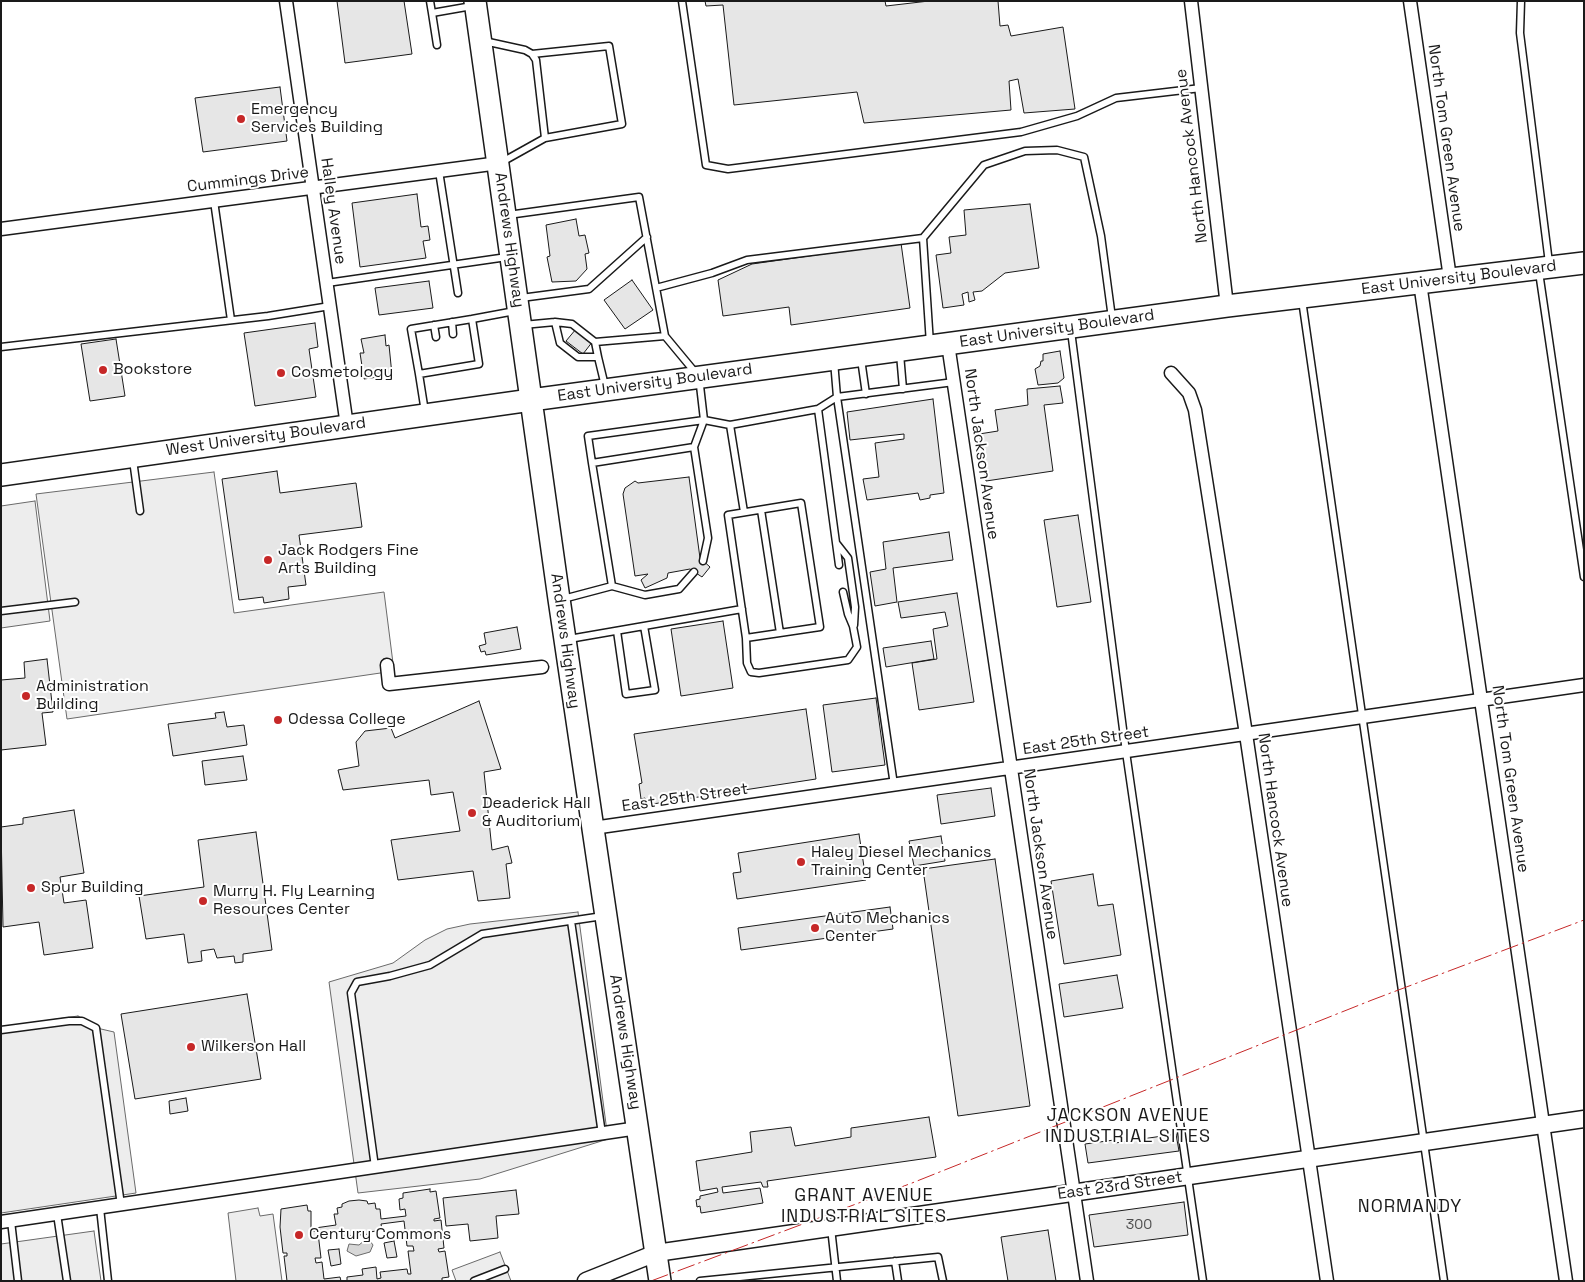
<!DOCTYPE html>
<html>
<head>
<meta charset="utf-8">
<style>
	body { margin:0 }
	#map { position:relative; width:1585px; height:1282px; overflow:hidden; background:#fff; font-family:"Space Grotesk",sans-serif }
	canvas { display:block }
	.frame { position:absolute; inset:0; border:2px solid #1a1a1a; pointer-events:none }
</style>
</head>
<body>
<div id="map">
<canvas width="1585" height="1282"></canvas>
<div class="frame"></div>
</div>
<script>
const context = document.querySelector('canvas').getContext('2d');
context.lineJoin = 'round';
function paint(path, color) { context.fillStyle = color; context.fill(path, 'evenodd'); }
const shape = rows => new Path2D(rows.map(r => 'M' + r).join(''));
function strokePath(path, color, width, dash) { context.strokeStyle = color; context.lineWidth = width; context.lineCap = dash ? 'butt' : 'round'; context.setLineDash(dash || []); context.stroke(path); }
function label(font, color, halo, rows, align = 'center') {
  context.font = font + ' "Space Grotesk",sans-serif'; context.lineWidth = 4; context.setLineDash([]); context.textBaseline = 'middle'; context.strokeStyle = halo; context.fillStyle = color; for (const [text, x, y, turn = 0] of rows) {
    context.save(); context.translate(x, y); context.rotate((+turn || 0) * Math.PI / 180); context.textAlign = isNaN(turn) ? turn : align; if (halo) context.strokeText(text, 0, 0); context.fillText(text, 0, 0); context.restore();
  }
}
const built = shape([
	[214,472,234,613,384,592,394,671,67,719,36,494,214,472],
	[35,501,50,621,1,628,1,506,35,501],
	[578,912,608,1139,480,1179,358,1193,329,982,393,963,425,940,447,929,470,924,578,912],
	[78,1016,101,1029,114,1032,136,1193,1,1213,1,1027,78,1016],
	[258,1208,260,1216,273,1214,282,1281,236,1281,228,1213,258,1208],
	[94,1231,101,1281,1,1281,1,1244,94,1231],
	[500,1252,511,1281,456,1281,452,1270,500,1252]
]);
const water = shape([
	[365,1240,370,1241,373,1245,370,1252,356,1256,347,1251,349,1244,359,1245,365,1240]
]);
const building = shape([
	[337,1,404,1,412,54,345,63,337,1],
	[705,1,885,1,886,6,929,1,998,1,1000,26,1008,25,1011,36,1063,27,1075,109,1024,113,1018,79,1009,81,1011,110,864,123,857,92,734,105,723,5,706,6,705,1],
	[280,87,287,141,203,152,195,98,280,87],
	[417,194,421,227,428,226,430,240,423,241,426,258,360,267,352,203,417,194],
	[1030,204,1039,268,1005,273,982,291,973,292,975,300,969,302,968,292,962,294,964,305,943,308,936,255,951,253,949,237,966,235,964,210,1030,204],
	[576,219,579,236,585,235,589,253,585,254,587,269,576,281,552,282,547,257,550,256,546,225,576,219],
	[901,243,910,308,791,325,789,307,723,316,718,280,752,264,901,243],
	[632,280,653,310,625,329,604,300,632,280],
	[429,281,433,308,379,315,375,288,429,281],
	[315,323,318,347,309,349,316,397,255,406,244,333,315,323],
	[576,329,593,341,583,354,566,341,576,329],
	[385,335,386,346,389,345,392,375,364,379,360,353,364,353,361,339,385,335],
	[116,339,125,396,90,401,81,344,116,339],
	[1060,351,1064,378,1058,383,1038,385,1035,369,1040,366,1041,361,1043,361,1043,354,1060,351],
	[1060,386,1063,403,1044,405,1053,471,986,481,979,434,998,431,995,410,1028,405,1027,389,1060,386],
	[933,399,944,493,930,495,930,498,920,500,918,493,867,500,863,479,879,477,875,443,904,439,904,434,850,440,847,412,933,399],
	[277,471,280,493,356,483,362,527,299,535,306,585,288,587,289,599,264,603,263,597,239,600,222,479,277,471],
	[689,477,700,558,710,567,702,577,690,569,668,573,667,578,645,588,641,580,648,574,635,576,623,494,625,488,635,481,638,483,689,477],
	[1078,515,1091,602,1057,607,1044,520,1078,515],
	[949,532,953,560,893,568,897,602,875,606,870,572,886,569,883,542,949,532],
	[957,593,974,702,919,710,912,663,937,659,933,629,948,626,945,612,901,618,898,602,957,593],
	[723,621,733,688,681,696,671,629,723,621],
	[517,627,521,649,486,655,485,651,481,652,479,646,486,644,484,633,517,627],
	[931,641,934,659,886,667,883,648,931,641],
	[47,659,53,712,42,713,46,745,1,750,1,680,25,678,24,662,47,659],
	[876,698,885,765,832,772,823,705,876,698],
	[479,701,501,769,484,772,492,850,508,846,512,863,506,864,510,898,478,901,473,871,398,880,391,840,460,831,453,792,431,795,429,780,343,790,338,770,359,766,356,742,365,731,391,728,395,738,479,701],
	[806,709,816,779,646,805,645,798,641,799,639,784,642,783,634,734,806,709],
	[224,712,227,727,244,725,247,745,173,756,168,724,216,718,215,713,224,712],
	[243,756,247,780,205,785,202,761,243,756],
	[991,788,995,816,941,824,937,795,991,788],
	[74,810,84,873,60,877,64,903,86,900,93,948,44,955,39,922,3,927,1,827,23,824,23,818,74,810],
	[256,832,272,950,243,954,243,962,235,963,234,956,217,958,214,949,201,951,202,961,188,963,184,934,146,939,139,896,204,887,198,840,256,832],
	[859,834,866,880,737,899,733,873,741,872,738,853,859,834],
	[941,836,945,861,914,866,909,841,941,836],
	[995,859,1030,1106,958,1116,923,869,995,859],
	[1093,874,1098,906,1113,904,1121,955,1064,964,1051,881,1093,874],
	[890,907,893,929,741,950,738,928,890,907],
	[1117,975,1123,1008,1064,1017,1059,984,1117,975],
	[247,994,261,1079,135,1099,121,1014,247,994],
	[186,1098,188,1111,170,1114,169,1101,186,1098],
	[929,1117,936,1157,767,1181,768,1187,763,1187,761,1182,722,1187,723,1193,760,1188,763,1203,701,1213,700,1206,697,1207,696,1200,700,1199,700,1196,718,1192,717,1188,700,1191,696,1161,752,1152,750,1132,791,1127,795,1146,851,1137,851,1128,929,1117],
	[1176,1134,1179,1151,1088,1163,1085,1144,1114,1140,1115,1143,1176,1134],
	[430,1189,430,1192,436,1191,440,1218,434,1219,434,1221,441,1220,444,1248,438,1249,439,1252,445,1251,449,1277,442,1278,442,1281,347,1281,347,1277,363,1275,362,1269,376,1267,377,1279,381,1278,380,1272,407,1269,408,1274,411,1274,408,1251,414,1251,413,1246,407,1246,404,1221,381,1224,382,1230,370,1232,370,1234,337,1237,336,1231,318,1233,321,1258,315,1258,316,1263,322,1262,324,1279,340,1277,341,1281,287,1281,284,1256,287,1256,287,1253,283,1253,280,1227,281,1209,307,1205,308,1211,311,1211,311,1232,315,1231,315,1228,336,1225,334,1214,338,1214,337,1208,342,1207,342,1204,349,1201,359,1200,367,1201,368,1204,375,1203,376,1209,380,1209,381,1219,406,1216,405,1209,400,1210,399,1199,403,1198,403,1193,430,1189],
	[516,1190,519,1214,496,1216,498,1238,470,1241,468,1224,446,1226,443,1198,516,1190],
	[1184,1202,1188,1235,1094,1247,1089,1215,1184,1202],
	[1048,1230,1056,1281,1008,1281,1001,1237,1048,1230],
	[394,1241,397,1257,387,1258,384,1243,394,1241],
	[339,1249,341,1264,331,1266,328,1250,339,1249]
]);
const service = shape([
	[430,1,432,13,472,6],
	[682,1,706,165,728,169,1021,132,1077,116,1116,98,1201,88],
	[1521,1,1520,33,1549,263],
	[432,13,437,45],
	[484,41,525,50,532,54,536,60,545,138,502,162],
	[532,54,609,46,622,124,545,138],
	[439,171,458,293],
	[214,201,231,320],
	[508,215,639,197,665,336],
	[923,238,930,344],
	[1539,272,1584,577],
	[327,283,507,257],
	[656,288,712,273,747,260,923,238,984,165,1025,151,1057,150,1084,157,1101,236,1112,318],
	[521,298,589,289,647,237],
	[1302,300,1444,1281],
	[472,319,479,364,419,374,411,329,472,319],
	[472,319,515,311],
	[452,322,453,334],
	[555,322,560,343,578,357,598,357,605,386],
	[434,325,436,337],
	[523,325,555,322,572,324,595,342,598,357],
	[1071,331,1126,752,1203,1281],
	[595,342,665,336,699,377,704,420,694,447],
	[1,347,268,316,330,306],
	[900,354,903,389],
	[861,359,866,394],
	[419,374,425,412],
	[818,409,839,565],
	[133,460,140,511],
	[592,463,588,436,704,420,730,425],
	[801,503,820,627,746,638,728,515,801,503],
	[761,510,780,633],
	[744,512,730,425,818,409,837,397,834,361],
	[837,544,848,558,855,607,854,625],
	[612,586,592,463,694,447,708,538,703,561],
	[563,599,612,586,645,595,679,589,694,572],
	[1,611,75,602],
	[617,631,626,694,655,690,644,626],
	[746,638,747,663,751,672,759,673,848,660,857,647,853,626,848,614,843,592],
	[569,639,742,609],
	[894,785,837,397,954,382],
	[571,921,602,1134],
	[1,1030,69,1021,82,1021,96,1028,121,1205],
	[375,1167,351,993,357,982,390,976,430,965,482,934,603,916],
	[100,1208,108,1281],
	[57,1214,67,1281],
	[11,1221,18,1281],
	[831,1228,837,1281],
	[895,1261,898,1281],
	[474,1281,505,1269],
	[700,1281,938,1257,943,1281]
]);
const minor = shape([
	[286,1,347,426],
	[1191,1,1227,306],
	[1410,1,1450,278],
	[1,229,499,163],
	[1420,283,1566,1281],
	[948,344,1087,1281],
	[1171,373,1189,393,1195,410,1246,734,1327,1281],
	[387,665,389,684,542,667],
	[593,828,1584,685],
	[1,1222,638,1128]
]);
const tertiary = shape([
	[586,1281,656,1253,1584,1119]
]);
const primary = shape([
	[475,1,559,599,660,1281],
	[1,475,531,400,1227,306,1584,263]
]);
const power = shape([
	[651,1281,912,1183,1372,1000,1584,920]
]);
const markers = [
	[241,119,5,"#c62828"],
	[103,370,5,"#c62828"],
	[281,373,5,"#c62828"],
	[268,560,5,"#c62828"],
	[26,696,5,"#c62828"],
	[278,720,5,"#c62828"],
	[472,813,5,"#c62828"],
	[801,862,5,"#c62828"],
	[31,888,5,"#c62828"],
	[203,901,5,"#c62828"],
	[815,928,5,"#c62828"],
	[191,1047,5,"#c62828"],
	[299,1235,5,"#c62828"]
];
const numberNames = [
	["300",1139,1225]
];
const poiNames = [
	["Emergency",251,110],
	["Services Building",251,128],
	["Bookstore",113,370],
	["Cosmetology",291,373],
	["Jack Rodgers Fine",278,551],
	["Arts Building",278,569],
	["Administration",36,687],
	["Building",36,705],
	["Odessa College",288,720],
	["Deaderick Hall",482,804],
	["& Auditorium",482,822],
	["Haley Diesel Mechanics",811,853],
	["Training Center",811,871],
	["Spur Building",41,888],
	["Murry H. Fly Learning",213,892],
	["Resources Center",213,910],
	["Auto Mechanics",825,919],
	["Center",825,937],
	["Wilkerson Hall",201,1047],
	["Century Commons",309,1235]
];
const streetNames = [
	["North Tom Green Avenue",1446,138,82],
	["North Hancock Avenue",1192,156,-97],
	["Cummings Drive",248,180,-7],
	["Halley Avenue",333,211,82],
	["Andrews Highway",509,240,82],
	["East University Boulevard",1459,278,-7],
	["East University Boulevard",1057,329,-8],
	["East University Boulevard",655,383,-8],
	["West University Boulevard",266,437,-8],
	["North Jackson Avenue",981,454,82],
	["Andrews Highway",565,641,82],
	["East 25th Street",1086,741,-8],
	["North Tom Green Avenue",1510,779,82],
	["East 25th Street",685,798,-8],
	["North Hancock Avenue",1275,820,82],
	["North Jackson Avenue",1040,854,82],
	["Andrews Highway",625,1042,81],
	["East 23rd Street",1120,1186,-8]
];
const neighbourhoodNames = [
	["JACKSON AVENUE",1128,1116],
	["INDUSTRIAL SITES",1128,1137],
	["GRANT AVENUE",864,1196],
	["INDUSTRIAL SITES",864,1217],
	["NORMANDY",1410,1207]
];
paint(built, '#ededed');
strokePath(built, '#6a6a6a', 1);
paint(water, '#d7d7d7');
strokePath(water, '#6a6a6a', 1);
paint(building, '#e6e6e6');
strokePath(building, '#1a1a1a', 1);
strokePath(service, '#1a1a1a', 9);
strokePath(minor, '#1a1a1a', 15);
strokePath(tertiary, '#1a1a1a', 19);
strokePath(primary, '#1a1a1a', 24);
strokePath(service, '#fff', 6);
strokePath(minor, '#fff', 12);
strokePath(tertiary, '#fff', 16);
strokePath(primary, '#fff', 21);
strokePath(power, '#c62828', 1, [18, 4, 2.5, 4]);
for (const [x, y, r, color] of markers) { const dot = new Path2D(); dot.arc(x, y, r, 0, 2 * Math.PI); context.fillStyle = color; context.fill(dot); strokePath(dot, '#fff', 2); }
label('14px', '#4d4d4d', null, numberNames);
label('16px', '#1a1a1a', '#fff', poiNames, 'left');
label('16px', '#1a1a1a', '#fff', streetNames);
context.letterSpacing = '1px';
label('18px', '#1a1a1a', '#fff', neighbourhoodNames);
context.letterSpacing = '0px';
</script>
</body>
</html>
